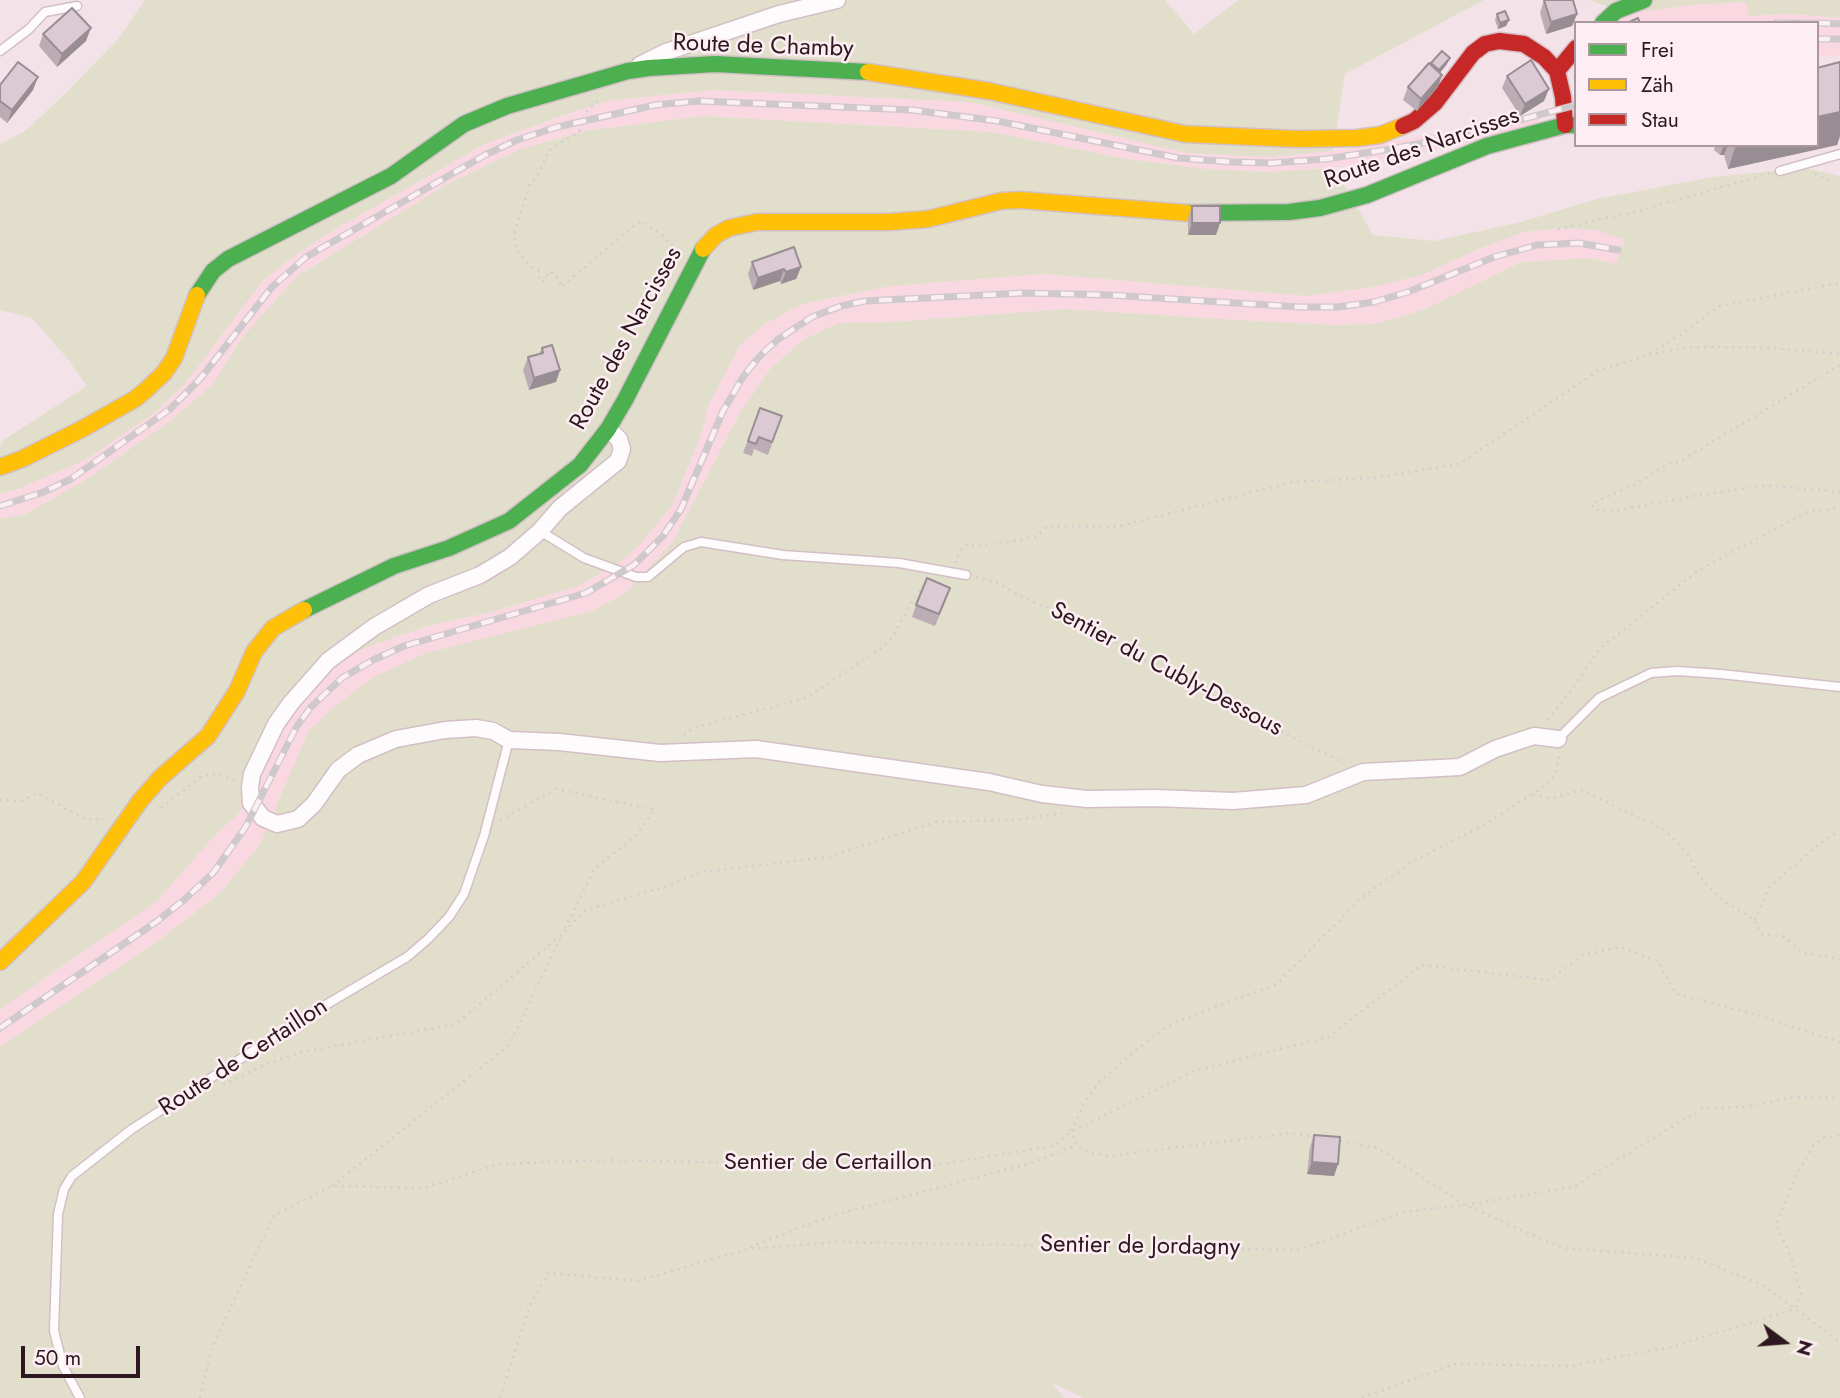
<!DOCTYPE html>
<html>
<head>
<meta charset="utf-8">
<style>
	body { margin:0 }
	#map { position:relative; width:1840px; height:1398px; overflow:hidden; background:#f3e2e8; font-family:Jost,sans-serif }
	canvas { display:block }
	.legend { position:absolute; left:1574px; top:21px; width:245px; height:126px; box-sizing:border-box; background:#fceef2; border:2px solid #aa989e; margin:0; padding:9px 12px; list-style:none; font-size:21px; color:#2f171f }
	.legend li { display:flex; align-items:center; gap:14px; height:35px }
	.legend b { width:35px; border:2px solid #aa989e }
	.north { position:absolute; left:1749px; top:1307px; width:70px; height:70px; -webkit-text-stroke:5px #fceef2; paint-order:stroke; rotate:106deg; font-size:19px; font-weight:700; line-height:28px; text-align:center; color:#2f171f }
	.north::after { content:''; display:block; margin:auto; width:24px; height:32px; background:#2f171f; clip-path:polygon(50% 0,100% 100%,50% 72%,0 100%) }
	.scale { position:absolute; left:21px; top:1346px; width:119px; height:32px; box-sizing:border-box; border:4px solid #2f171f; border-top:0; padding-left:9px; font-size:21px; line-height:24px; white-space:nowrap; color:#2f171f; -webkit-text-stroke:5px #fceef2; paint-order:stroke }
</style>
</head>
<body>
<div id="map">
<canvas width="1840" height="1398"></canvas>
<ul class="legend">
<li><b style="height:9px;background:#4caf50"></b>Frei</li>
<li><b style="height:9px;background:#ffc107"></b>Zäh</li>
<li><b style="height:9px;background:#c62828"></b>Stau</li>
</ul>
<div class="north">N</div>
<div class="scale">50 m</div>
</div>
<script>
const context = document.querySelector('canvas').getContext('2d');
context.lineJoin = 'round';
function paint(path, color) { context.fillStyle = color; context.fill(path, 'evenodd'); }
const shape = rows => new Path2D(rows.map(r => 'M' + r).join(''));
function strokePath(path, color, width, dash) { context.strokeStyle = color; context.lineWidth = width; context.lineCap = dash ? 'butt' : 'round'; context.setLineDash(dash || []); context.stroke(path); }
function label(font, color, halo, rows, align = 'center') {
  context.font = font + ' Jost,sans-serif'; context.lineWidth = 5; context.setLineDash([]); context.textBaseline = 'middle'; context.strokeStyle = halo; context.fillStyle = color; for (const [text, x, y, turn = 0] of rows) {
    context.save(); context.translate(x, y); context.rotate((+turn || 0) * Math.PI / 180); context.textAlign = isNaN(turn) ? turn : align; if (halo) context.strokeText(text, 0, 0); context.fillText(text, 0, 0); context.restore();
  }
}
const built = shape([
	[1746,2,1749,16,1791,14,1840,18,1840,56,1817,57,1817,23,1616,23,1626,14,1691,5],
	[713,90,970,102,1187,153,1269,157,1333,151,1466,129,1521,119,1550,108,1536,124,1466,144,1334,168,1268,172,1207,169,1127,159,991,132,701,116,585,131,518,150,444,186,297,276,240,340,213,384,165,425,85,480,26,514,0,519,0,494,18,489,87,459,154,413,185,384,262,282,284,263,329,233,485,144,607,101],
	[1567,228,1596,230,1625,239,1616,264,1591,258,1521,262,1423,310,1375,324,1337,325,1239,320,1066,309,891,322,838,323,803,340,770,369,740,413,672,543,624,594,592,611,426,653,308,733,260,844,219,894,158,941,0,1047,0,1009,157,901,217,833,239,814,280,728,320,674,345,655,431,625,492,612,578,586,623,560,673,504,703,430,708,406,740,345,765,324,803,304,891,286,1044,274,1307,296,1373,287,1422,275,1476,250,1524,232]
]);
const green = shape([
	[145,0,1165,0,1194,34,1238,0,1484,0,1345,74,1333,151,1269,157,1187,153,970,102,713,90,607,101,553,119,485,144,329,233,284,263,262,282,185,384,154,413,87,459,18,489,0,494,0,447,2,441,87,386,67,358,32,318,0,310,0,144,25,131,66,93,119,38],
	[1590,0,1840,0,1840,18,1791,14,1749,16,1746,2,1691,5,1626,14],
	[701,116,991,132,1127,159,1207,169,1268,172,1334,168,1373,235,1434,241,1521,222,1597,199,1713,177,1805,168,1840,176,1840,1398,1084,1398,1050,1382,1065,1398,0,1398,0,1047,158,941,219,894,260,844,308,732,336,705,374,677,426,653,592,611,624,594,672,543,740,413,770,369,803,340,838,323,891,322,1066,309,1239,320,1337,325,1375,324,1423,310,1521,262,1591,258,1616,264,1625,240,1596,230,1567,228,1524,232,1476,250,1422,275,1373,287,1307,296,1044,274,891,286,802,304,765,324,740,345,708,406,703,430,673,504,641,543,623,560,578,586,492,612,431,625,345,655,320,674,280,728,239,814,217,833,157,901,0,1009,0,519,26,514,85,480,165,425,213,384,240,340,297,276,444,186,518,150,585,131]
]);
const path = shape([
	[598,101,587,111,579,132,549,150,539,173,530,184,514,234,517,251,529,265,539,271,539,280,543,281,550,271,558,278,561,287,637,223,643,222,662,235,677,251],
	[1815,174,1831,181],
	[1558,229,1638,211,1771,173],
	[1649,355,1688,347,1757,347,1840,354],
	[1840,365,1679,462,1670,463,1634,485,1592,503,1593,508,1609,512,1694,496,1767,485,1840,492],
	[955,563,959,552,967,544,975,546,1009,542,1037,536,1047,526,1116,527,1293,482,1374,478,1459,464,1598,371,1645,356,1680,335,1719,306,1840,283],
	[976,577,997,583,1032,602,1071,615,1172,677,1344,763],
	[1548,720,1576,684,1599,649,1699,570,1807,512,1840,508],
	[684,735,695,727,807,698,880,649,892,638,916,594,924,588],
	[1533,795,1552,798,1582,790,1666,831,1687,853,1700,877,1722,900,1755,920,1762,934,1784,937,1804,953,1840,959],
	[0,800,21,801,37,793,85,819,104,819],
	[161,808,202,776,216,774,237,781],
	[500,820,556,789,655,810,635,836,594,869,564,931],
	[1755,920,1769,887,1825,839,1840,831],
	[223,1085,264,1065,302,1052,456,1024,561,935,586,910,668,886,702,872,828,857,936,822,1014,820,1063,813],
	[1316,1137,1291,1133,1108,1156,1089,1153,1080,1148,1073,1139,1071,1132,1084,1103,1099,1082,1154,1035,1176,1022,1277,984,1361,898,1415,860,1484,825,1546,785,1554,776,1560,755],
	[1340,1141,1377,1148,1465,1205,1563,1248,1696,1258,1763,1285,1840,1342],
	[332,1186,509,1045,561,937],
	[750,1247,831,1216,1031,1163,1077,1145],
	[200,1398,212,1347,274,1215,332,1186,424,1188,498,1164,609,1160,922,1167,1054,1146,1071,1132,1194,1071,1328,1037,1422,965,1549,980,1583,955,1620,947,1658,961,1676,994,1760,1016,1840,1042],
	[500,1398,530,1305,548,1273,638,1281,747,1249,836,1242,1298,1250,1404,1212,1465,1205,1573,1187,1703,1108,1744,1107,1795,1097,1840,1098],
	[1362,1398,1454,1364,1570,1366,1671,1347,1795,1309,1801,1294,1793,1262,1776,1224,1795,1178,1813,1146,1823,1138,1840,1135]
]);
const lane = shape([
	[0,51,29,29,45,12,77,6],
	[1780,171,1840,154],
	[540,531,584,558,636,577,648,577,684,547,701,542,783,555,899,563,966,575],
	[1558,739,1599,698,1651,673,1677,671,1721,674,1840,687],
	[80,1398,63,1366,54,1331,58,1214,64,1189,72,1176,132,1129,305,1017,407,957,428,939,449,917,464,894,484,836,509,740]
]);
const street = shape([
	[640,65,666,52,779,14,837,0],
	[608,429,619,439,622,449,618,461,560,508,540,531,510,557,480,575,429,595,374,627,328,661,291,703,276,724,252,774,250,788,251,803,263,818,277,824,298,819,314,804,338,770,358,755,396,739,445,730,476,728,493,731,509,740,559,742,660,753,756,749,989,782,1042,794,1087,799,1155,798,1233,801,1306,795,1363,772,1460,767,1495,749,1534,736,1558,739]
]);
const fast = shape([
	[1603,23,1616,11,1644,0],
	[1187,213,1289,212,1320,208,1367,195,1487,146,1565,125,1576,125],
	[197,295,213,271,228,259,391,176,464,124,507,106,628,71,649,68,715,64,868,72],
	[304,610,394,566,449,548,509,521,580,465,608,429,625,400,703,249]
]);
const slow = shape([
	[868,72,989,91,1185,134,1297,139,1357,138,1380,135,1403,126],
	[703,249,716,235,729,228,757,222,889,222,928,219,1001,201,1020,200,1187,213],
	[0,467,22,459,82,429,135,399,147,389,164,373,174,358,197,295],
	[0,962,83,882,140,801,160,778,208,736,237,691,254,652,273,628,304,610]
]);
const jam = shape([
	[1557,71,1576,48],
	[1403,126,1414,121,1435,103,1473,53,1485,44,1499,41,1524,44,1544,57,1557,71,1563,97,1565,125]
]);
const rail = shape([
	[1776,23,1813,23],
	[1817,23,1840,24],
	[1817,39,1840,39],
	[0,506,41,493,71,479,170,409,200,379,272,287,306,257,485,155,517,140,557,127,655,105,699,101,912,110,997,121,1178,158,1232,162,1272,163,1326,159,1391,149,1459,136,1576,105],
	[0,1028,156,922,185,899,213,873,245,828,297,726,311,707,342,678,373,660,404,646,586,593,634,565,663,536,681,509,723,411,743,377,758,358,777,340,812,317,841,306,865,301,1024,293,1109,295,1300,307,1338,307,1374,302,1408,292,1494,257,1537,245,1579,243,1618,250]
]);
const wall = shape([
	[1544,0,1577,14,1572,26,1546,34,1540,13],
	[1497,14,1509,20,1506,26,1498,29,1495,20],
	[43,34,86,41,57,67,39,46],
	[1840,62,1840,136,1837,145,1728,169,1724,155,1720,155,1714,150,1715,145,1817,145],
	[1431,63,1447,64,1440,73,1438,87,1417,111,1403,100,1408,87],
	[1507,76,1544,101,1520,116,1502,88],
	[0,85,33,90,7,123,0,117],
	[1192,206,1216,235,1188,235,1188,218],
	[752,262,801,267,796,279,781,284,780,281,753,290,748,274],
	[542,348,560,370,556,382,529,390,523,370,528,357,539,354],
	[760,408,782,416,768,455,754,449,752,456,743,453],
	[946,600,935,626,912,617,916,605],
	[1314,1135,1338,1164,1334,1176,1307,1174,1310,1147]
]);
const shadedWall = shape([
	[1577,14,1572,26,1546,34,1551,22],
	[1509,20,1506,26,1498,29,1500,23],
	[91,28,86,41,57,67,62,54],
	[1450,58,1447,64,1437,76,1439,70],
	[1442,75,1438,87,1417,111,1421,99],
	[38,77,33,90,7,123,12,110],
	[1549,89,1544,101,1520,116,1525,104],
	[1840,112,1840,136,1837,145,1728,169,1736,145,1817,145,1817,117],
	[1724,145,1728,145,1724,155,1720,155],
	[1192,223,1220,223,1216,235,1188,235],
	[801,267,796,279,781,284,786,272],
	[784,269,780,281,753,290,758,278],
	[560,370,556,382,529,390,534,378],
	[1312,1162,1338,1164,1334,1176,1307,1174]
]);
const building = shape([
	[1544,0,1573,0,1577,14,1551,22,1544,0],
	[72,8,91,28,62,54,43,34,72,8],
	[1505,11,1509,20,1500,23,1497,14,1505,11],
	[1638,18,1640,23,1627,23,1638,18],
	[1442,51,1450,58,1439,70,1431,63,1442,51],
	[1531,60,1549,89,1525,104,1507,76,1531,60],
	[18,62,38,77,12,110,0,101,0,85,18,62],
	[1840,62,1840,112,1817,117,1817,68,1840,62],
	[1429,63,1442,75,1421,99,1408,87,1429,63],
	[1192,206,1220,206,1220,223,1192,223,1192,206],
	[794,247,801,267,786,272,784,269,758,278,752,262,794,247],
	[552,345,560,370,534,378,528,357,543,353,542,348,552,345],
	[760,408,782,416,772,442,759,437,756,444,748,441,760,408],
	[927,578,950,588,939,614,916,605,927,578],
	[1314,1135,1340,1137,1338,1164,1312,1162,1314,1135]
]);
const streetNames = [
	["Route de Chamby",763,47,2],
	["Route des Narcisses",1422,149,-19],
	["Route des Narcisses",627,339,-61],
	["Sentier du Cubly-Dessous",1166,670,28],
	["Route de Certaillon",244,1058,-33],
	["Sentier de Certaillon",828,1163],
	["Sentier de Jordagny",1140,1247,1]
];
paint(built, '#f9d8e2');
paint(green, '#e1dfcb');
strokePath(lane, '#d3bfc5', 11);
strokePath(street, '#d3bfc5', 19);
strokePath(fast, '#d3bfc5', 19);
strokePath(slow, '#d3bfc5', 19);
strokePath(jam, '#d3bfc5', 19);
strokePath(path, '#d3cdce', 2.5, [2, 5]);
strokePath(lane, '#fdfbfc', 8);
strokePath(street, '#fdfbfc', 16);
strokePath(fast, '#4caf50', 16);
strokePath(slow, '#ffc107', 16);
strokePath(jam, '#c62828', 16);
strokePath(rail, '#cfc9cb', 7);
strokePath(rail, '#fceef2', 4.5, [13]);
paint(wall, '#bcadb5');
paint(shadedWall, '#998d94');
paint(building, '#dbc9d3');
strokePath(building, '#998d94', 2);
label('24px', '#2f171f', '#fceef2', streetNames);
</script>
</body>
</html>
